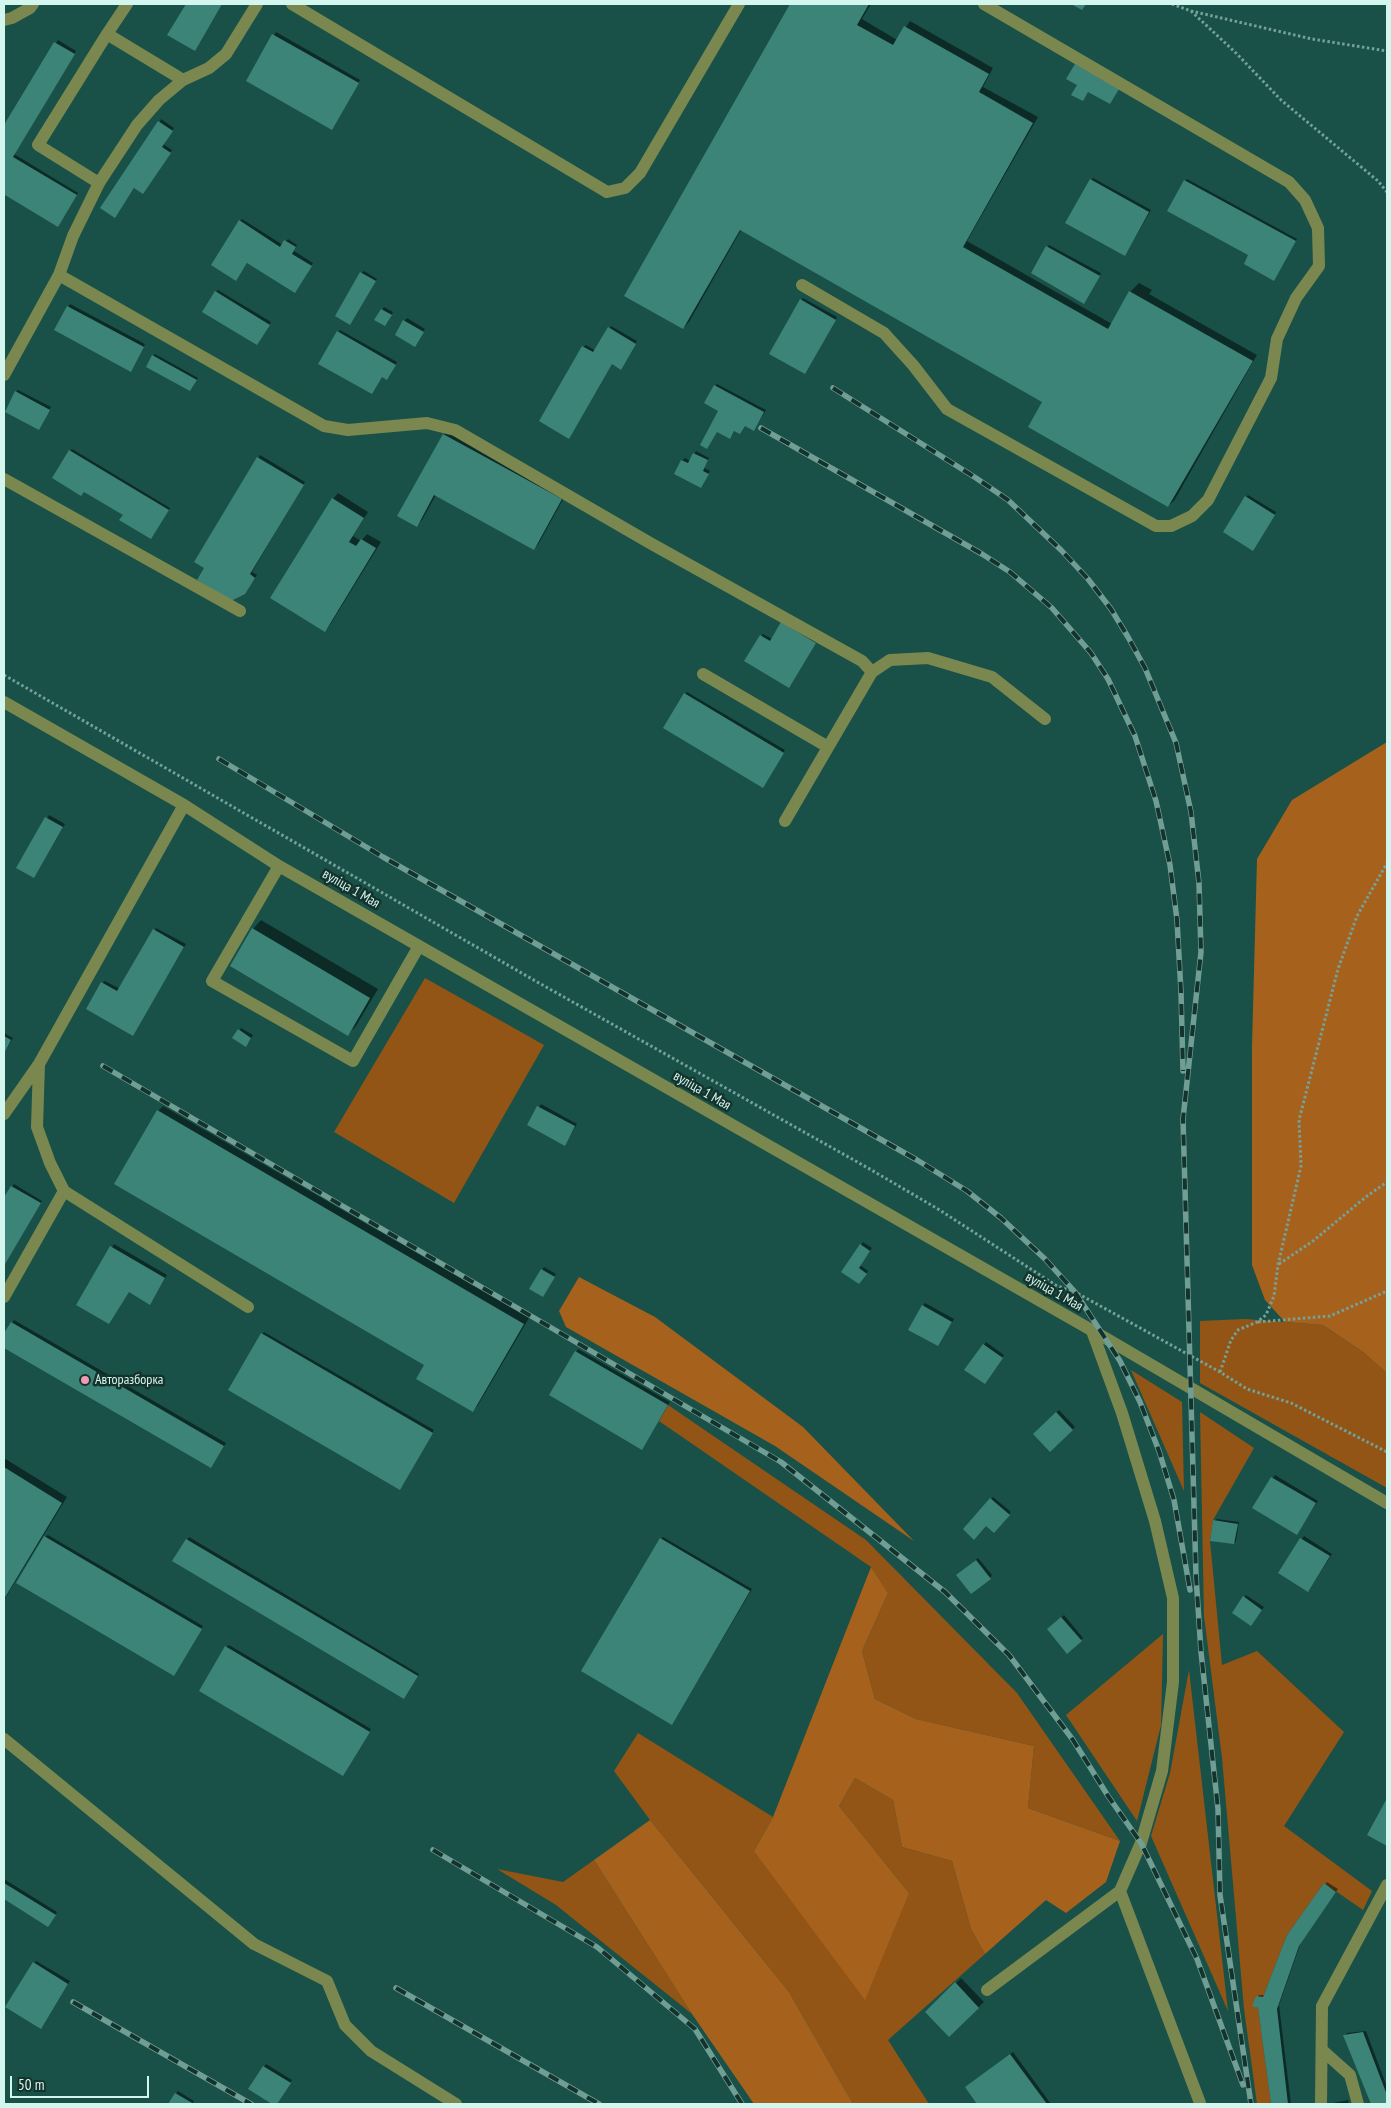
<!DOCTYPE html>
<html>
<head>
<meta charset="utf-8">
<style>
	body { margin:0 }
	#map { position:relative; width:1391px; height:2108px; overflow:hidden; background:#195148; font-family:"PT Sans Narrow",sans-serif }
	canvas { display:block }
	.frame { position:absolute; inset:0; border:5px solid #d3f6ee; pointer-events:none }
	.scale { position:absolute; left:10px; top:2076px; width:139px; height:22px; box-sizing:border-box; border:2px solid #d3f6ee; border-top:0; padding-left:6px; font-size:15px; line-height:18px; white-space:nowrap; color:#d3f6ee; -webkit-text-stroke:4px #15332d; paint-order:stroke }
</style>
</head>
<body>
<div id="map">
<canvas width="1391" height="2108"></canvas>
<div class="frame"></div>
<div class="scale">50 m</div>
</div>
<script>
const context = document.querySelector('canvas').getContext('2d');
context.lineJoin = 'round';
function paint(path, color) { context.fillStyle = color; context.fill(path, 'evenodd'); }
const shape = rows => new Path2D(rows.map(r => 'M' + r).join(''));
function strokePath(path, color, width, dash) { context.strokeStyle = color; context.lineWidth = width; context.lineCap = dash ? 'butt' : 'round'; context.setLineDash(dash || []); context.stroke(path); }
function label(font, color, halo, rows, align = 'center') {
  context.font = font + ' "PT Sans Narrow",sans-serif'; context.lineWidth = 5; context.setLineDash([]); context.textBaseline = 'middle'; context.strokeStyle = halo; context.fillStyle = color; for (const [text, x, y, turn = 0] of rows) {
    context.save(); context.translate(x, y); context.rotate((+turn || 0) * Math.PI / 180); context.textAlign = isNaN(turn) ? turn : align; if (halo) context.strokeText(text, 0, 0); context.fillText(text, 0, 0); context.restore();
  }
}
const green = shape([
	[425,978,544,1045,454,1203,334,1132],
	[1245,1319,1323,1325,1363,1352,1387,1373,1387,1488,1200,1383,1200,1321],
	[1131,1370,1182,1402,1184,1491],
	[668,1405,866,1540,1017,1693,1120,1841,1028,1808,1034,1746,916,1719,875,1699,862,1651,888,1593,871,1567,659,1421],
	[1200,1412,1254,1448,1213,1520,1210,1541,1222,1665,1257,1651,1344,1732,1284,1826,1372,1891,1363,1910,1324,1883,1287,1935,1263,1997,1256,1997,1253,2006,1258,2008,1271,2104,1257,2104,1244,2009,1222,1758,1204,1616],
	[1163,1634,1161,1725,1137,1821,1066,1715],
	[1189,1670,1228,2011,1151,1836,1170,1773],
	[638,1733,773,1817,754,1851,909,1893,839,1806,855,1778,893,1800,902,1847,952,1861,971,1929,985,1954,888,2040,929,2104,853,2104,789,1992,650,1820,614,1771],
	[594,1860,692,2014,556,1905,497,1869,563,1882]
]);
const forest = shape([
	[1387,742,1387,1373,1363,1352,1323,1325,1285,1322,1265,1300,1252,1265,1252,1046,1257,859,1292,800],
	[579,1277,655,1317,803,1427,914,1541,775,1446,566,1327,559,1311],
	[871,1567,888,1593,862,1651,875,1699,916,1719,1034,1746,1028,1808,1120,1841,1106,1882,1066,1913,1046,1900,985,1954,971,1929,952,1861,902,1847,893,1800,855,1778,839,1806,909,1893,865,2000,754,1851,773,1817],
	[650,1820,789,1992,853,2104,754,2104,692,2014,594,1860]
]);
const shadow = shape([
	[791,4,871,4,862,19,897,40,910,21,993,68,983,87,1038,117,967,241,1112,324,1130,292,1139,283,1152,290,1149,294,1257,355,1174,501,1168,506,1044,401,741,230,689,322,683,328,626,295],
	[276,32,360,80,334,126,247,80],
	[58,40,76,51,14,154,78,193,60,223,5,194,4,197,4,128],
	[161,119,174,128,163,144,172,150,145,190,135,187,117,214],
	[1093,178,1151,210,1127,252,1091,180],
	[1187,179,1297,239,1274,279,1250,255,1185,181],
	[242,219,283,245,288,239,297,245,294,251,313,263,297,289,248,262,238,277,240,221],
	[1049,245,1101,273,1086,300,1047,247],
	[364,271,377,279,352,321,361,273],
	[218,290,271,322,257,344,216,292],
	[803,298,837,317,805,373,801,300],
	[70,304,145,344,133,368,55,330],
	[384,307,393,312,387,323,382,310],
	[407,318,425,329,415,345,404,321],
	[611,326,637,341,621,368,583,347,586,345,596,351],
	[340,330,397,362,389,377,387,379,338,332],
	[155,354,198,378,192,388,190,390,153,356],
	[717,384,766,410,754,430,745,425,740,433,735,430,732,435,717,431,707,448,720,410,715,386],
	[18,390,51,407,39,428,16,392],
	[450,429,566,494,539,543,534,549,436,495,422,520,417,525,399,515,444,434],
	[72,449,170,508,151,538,124,514,70,451],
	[696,451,709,458,704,468,710,471,701,487,682,461,685,458,690,461],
	[260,455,305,482,252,572,257,575,244,593,196,562],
	[338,493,368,512,353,536,361,541,367,534,381,542,330,625,325,630,333,499],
	[1248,495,1276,512,1255,547,1246,497],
	[782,623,817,640,791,684,761,636,763,634,772,639],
	[687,692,785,750,765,784,685,694],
	[49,815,65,824,36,874,18,867],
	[261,920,378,989,356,1026,348,1034,253,929],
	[156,928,186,944,133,1034,102,983,105,981,120,989],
	[241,1028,253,1035,248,1043,239,1030],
	[4,1033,13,1038,4,1054],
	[541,1104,577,1124,565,1144,528,1125],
	[163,1106,529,1318,478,1405,473,1411,158,1111],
	[14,1184,42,1201,4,1266,4,1200],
	[863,1242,872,1248,860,1265,868,1271,862,1280,843,1271],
	[114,1244,167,1275,152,1301,129,1291,78,1304],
	[544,1267,556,1274,543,1296,542,1270],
	[925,1303,954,1319,938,1345,923,1306],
	[14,1320,226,1443,213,1464,211,1466,4,1346,4,1336],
	[264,1332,434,1430,402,1486,262,1334],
	[986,1342,1004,1355,987,1380,984,1345],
	[578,1349,670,1402,644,1446,550,1395],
	[1059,1410,1075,1427,1050,1450,1035,1434],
	[4,1458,67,1497,4,1600],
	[1275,1475,1318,1501,1297,1533,1254,1508],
	[993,1497,1011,1512,994,1532,986,1525,964,1529],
	[1217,1519,1239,1522,1236,1541,1234,1543,1214,1521],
	[48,1535,203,1626,174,1675,45,1537],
	[1304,1536,1332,1554,1310,1588,1280,1573],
	[189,1537,419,1674,406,1696,404,1698,174,1561],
	[663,1537,752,1589,674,1721,661,1539],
	[978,1558,992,1575,990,1578,960,1573],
	[1246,1595,1264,1607,1253,1622,1244,1597],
	[1064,1615,1083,1638,1067,1652,1048,1629],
	[229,1645,371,1729,343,1775,226,1647],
	[4,1879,57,1912,50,1923,48,1926,4,1898],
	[1327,1882,1338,1889,1301,1942,1279,2005,1291,2104,1272,2104,1257,1997,1259,1995,1264,1995,1288,1936],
	[36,1961,70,1981,43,2025,34,1963],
	[961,1978,984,2002,949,2036,926,2012],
	[1366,2031,1387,2087,1387,2104,1372,2104,1344,2036,1347,2033],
	[1013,2052,1051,2104,979,2104,966,2087],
	[266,2064,292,2080,276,2104,249,2089],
	[178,2091,194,2101,192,2104,169,2104],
	[1348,2100,1349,2104,1332,2104,1333,2103]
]);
const building = shape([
	[186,4,222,4,195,51,167,35],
	[790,4,869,4,857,25,893,45,904,26,989,74,979,92,1033,123,963,247,1108,329,1129,291,1253,361,1168,507,1028,427,1042,402,740,230,683,329,624,296],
	[1071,4,1086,4,1082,10],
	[272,34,359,83,332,130,246,81],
	[54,42,75,54,13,157,77,195,58,227,5,195,4,197,4,125],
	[1075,64,1119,89,1110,104,1088,92,1083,101,1071,95,1077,85,1066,79],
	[158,121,173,131,162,147,171,153,143,194,134,188,115,218,100,208],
	[1090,179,1149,212,1125,256,1065,223],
	[1184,180,1296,241,1274,281,1244,264,1248,255,1167,211],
	[239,220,280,247,284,240,296,247,292,254,312,266,295,293,247,263,236,281,211,265],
	[1046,246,1100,276,1084,304,1031,273],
	[360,272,376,281,350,325,335,316],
	[215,291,270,325,257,345,202,312],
	[800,299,836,320,805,374,769,354],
	[67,306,144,347,131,372,54,330],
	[381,309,392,315,385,326,374,320],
	[403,320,424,332,415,347,395,335],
	[608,327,636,344,621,370,612,364,569,439,539,421,582,346,593,352],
	[337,331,396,365,387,380,382,377,372,394,318,364],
	[152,355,197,380,190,391,146,367],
	[714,385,764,412,754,431,745,426,740,434,734,431,730,439,717,432,707,449,700,445,718,411,704,403],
	[15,391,50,410,39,430,5,412],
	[443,434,562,499,534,550,434,495,417,527,397,516],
	[69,450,169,510,151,539,119,520,123,515,84,492,81,496,52,478],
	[693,453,708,460,703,471,709,474,701,488,674,474,681,460,688,463],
	[257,457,304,485,250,574,255,578,245,594,231,601,197,580,204,568,194,562],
	[1245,496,1275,515,1253,551,1223,532],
	[332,498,364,518,349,542,356,546,361,539,376,548,325,632,270,598],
	[781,622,816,643,789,688,744,661,760,635,770,641],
	[684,693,784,753,763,788,663,728],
	[45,817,63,827,34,878,16,868],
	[252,928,370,998,348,1036,230,966],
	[153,929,184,947,133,1036,86,1009,101,982,117,991],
	[238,1029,251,1038,246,1047,232,1038],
	[4,1036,11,1040,4,1054],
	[537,1106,575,1126,565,1146,527,1125],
	[157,1110,524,1324,473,1412,416,1379,424,1365,114,1184],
	[11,1186,41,1203,4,1266,4,1197],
	[860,1244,870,1251,859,1268,867,1274,859,1284,841,1272],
	[110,1246,165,1278,150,1305,129,1292,109,1324,76,1305],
	[541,1269,555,1277,543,1297,529,1289],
	[922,1305,952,1322,938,1346,908,1330],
	[11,1322,224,1446,211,1468,4,1348,4,1333],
	[261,1333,433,1433,400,1490,228,1390],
	[983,1344,1003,1358,985,1384,964,1370],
	[575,1351,668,1405,642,1450,549,1395],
	[1056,1412,1073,1430,1050,1452,1033,1434],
	[4,1467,62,1503,4,1599],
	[1271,1477,1316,1503,1297,1535,1252,1508],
	[990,1498,1010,1515,994,1533,986,1526,974,1540,963,1529],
	[1213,1520,1238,1524,1234,1544,1210,1541],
	[44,1536,202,1629,174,1676,16,1583],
	[660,1538,750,1591,672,1725,581,1671],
	[1300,1538,1330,1556,1308,1592,1278,1573],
	[186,1539,418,1676,404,1699,172,1561],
	[976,1560,991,1579,971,1594,956,1575],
	[1243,1596,1262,1610,1251,1626,1232,1613],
	[1061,1617,1082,1641,1067,1654,1047,1629],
	[225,1646,370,1732,343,1776,199,1691],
	[1386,1800,1387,1801,1387,1846,1367,1835],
	[4,1883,56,1915,48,1927,4,1899],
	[1324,1883,1336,1892,1299,1946,1277,2009,1288,2104,1271,2104,1258,2008,1252,2006,1256,1996,1263,1997,1287,1935],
	[33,1962,68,1984,41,2029,5,2007],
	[955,1982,979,2008,949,2037,925,2012],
	[1363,2032,1387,2095,1387,2104,1371,2104,1343,2035],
	[1010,2054,1047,2104,977,2104,965,2087],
	[263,2066,291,2083,277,2104,272,2104,248,2089],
	[175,2093,194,2104,168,2104]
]);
const path = shape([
	[1172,4,1191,11,1312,39,1387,51],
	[1191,11,1237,54,1281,100,1378,181,1387,192],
	[4,675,539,983,868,1168,938,1209,1057,1286,1075,1292,1220,1372,1247,1389,1291,1403,1387,1452],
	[1279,1264,1313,1241,1367,1196,1387,1182],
	[1258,1322,1330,1316,1387,1291],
	[1220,1372,1231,1340,1238,1330,1257,1322,1266,1315,1274,1296,1278,1265,1301,1166,1299,1120,1338,969,1357,916,1387,863]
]);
const minor = shape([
	[292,4,607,192,625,188,640,173,739,4],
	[4,20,12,18,30,8,33,4],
	[183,80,209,68,226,54,257,4],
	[99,183,38,145,107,34],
	[59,275,324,426,348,430,427,423,455,430,650,543,862,661,872,672,785,821],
	[802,285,884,333,913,365,947,409,1156,526,1171,526,1192,516,1208,500,1271,378,1277,339,1296,298,1319,266,1318,228,1305,200,1289,182,984,4],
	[4,375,59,275,73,236,99,183,137,125,159,100,183,80,107,34,127,4],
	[4,479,240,611],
	[872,672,890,660,928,658,992,677,1045,719],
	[703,674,828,747],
	[4,702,184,805,279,866,1107,1339,1387,1503],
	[184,805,39,1064,37,1127,50,1163,64,1191,248,1307],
	[279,866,212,981,353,1061,419,946],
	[4,1114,39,1064],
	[4,1297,64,1191],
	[4,1739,254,1944,327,1981,345,2025,371,2051,456,2104],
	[1120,1891,1200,2103],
	[987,1990,1120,1891,1141,1843,1162,1771,1173,1682,1173,1598,1155,1521,1122,1413,1092,1331],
	[1322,2050,1350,2075,1358,2104],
	[1321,2104,1322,2006,1387,1885]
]);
const rail = shape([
	[833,388,976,478,1008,500,1061,550,1088,579,1111,609,1128,637,1145,668,1176,743,1191,812,1199,883,1201,952,1183,1119,1196,1576,1201,1652,1218,1809,1220,1895,1251,2104],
	[761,428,982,554,1010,572,1052,608,1091,653,1108,679,1135,736,1156,801,1170,865,1177,920,1181,992,1183,1071],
	[219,759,383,857,917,1160,967,1191,1001,1218,1045,1259,1075,1292,1120,1361,1140,1402,1159,1451,1174,1500,1190,1590],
	[103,1066,781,1462,945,1592,1009,1655,1073,1740,1108,1796,1141,1843,1197,1959,1243,2085],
	[433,1850,597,1947,695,2029,742,2104],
	[396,1988,599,2104],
	[73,2002,251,2104]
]);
const markers = [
	[85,1380,5,"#f19ab4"]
];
const streetNames = [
	["вуліца 1 Мая",351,889,30],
	["вуліца 1 Мая",702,1091,30],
	["вуліца 1 Мая",1054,1292,30]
];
const poiNames = [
	["Авторазборка",95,1380]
];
paint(green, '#925515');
paint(forest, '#a6621d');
paint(shadow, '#0007');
paint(building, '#3d8478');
strokePath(path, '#74a199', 3, [2.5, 2.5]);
strokePath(minor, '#7a8850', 12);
strokePath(rail, '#709e95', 5.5);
strokePath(rail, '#15332d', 4, [11]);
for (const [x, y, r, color] of markers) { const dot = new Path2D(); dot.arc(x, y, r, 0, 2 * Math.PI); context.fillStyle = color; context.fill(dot); strokePath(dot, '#15332d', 2); }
label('14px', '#d3f6ee', '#15332d', streetNames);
label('14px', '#d3f6ee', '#15332d', poiNames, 'left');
</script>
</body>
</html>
